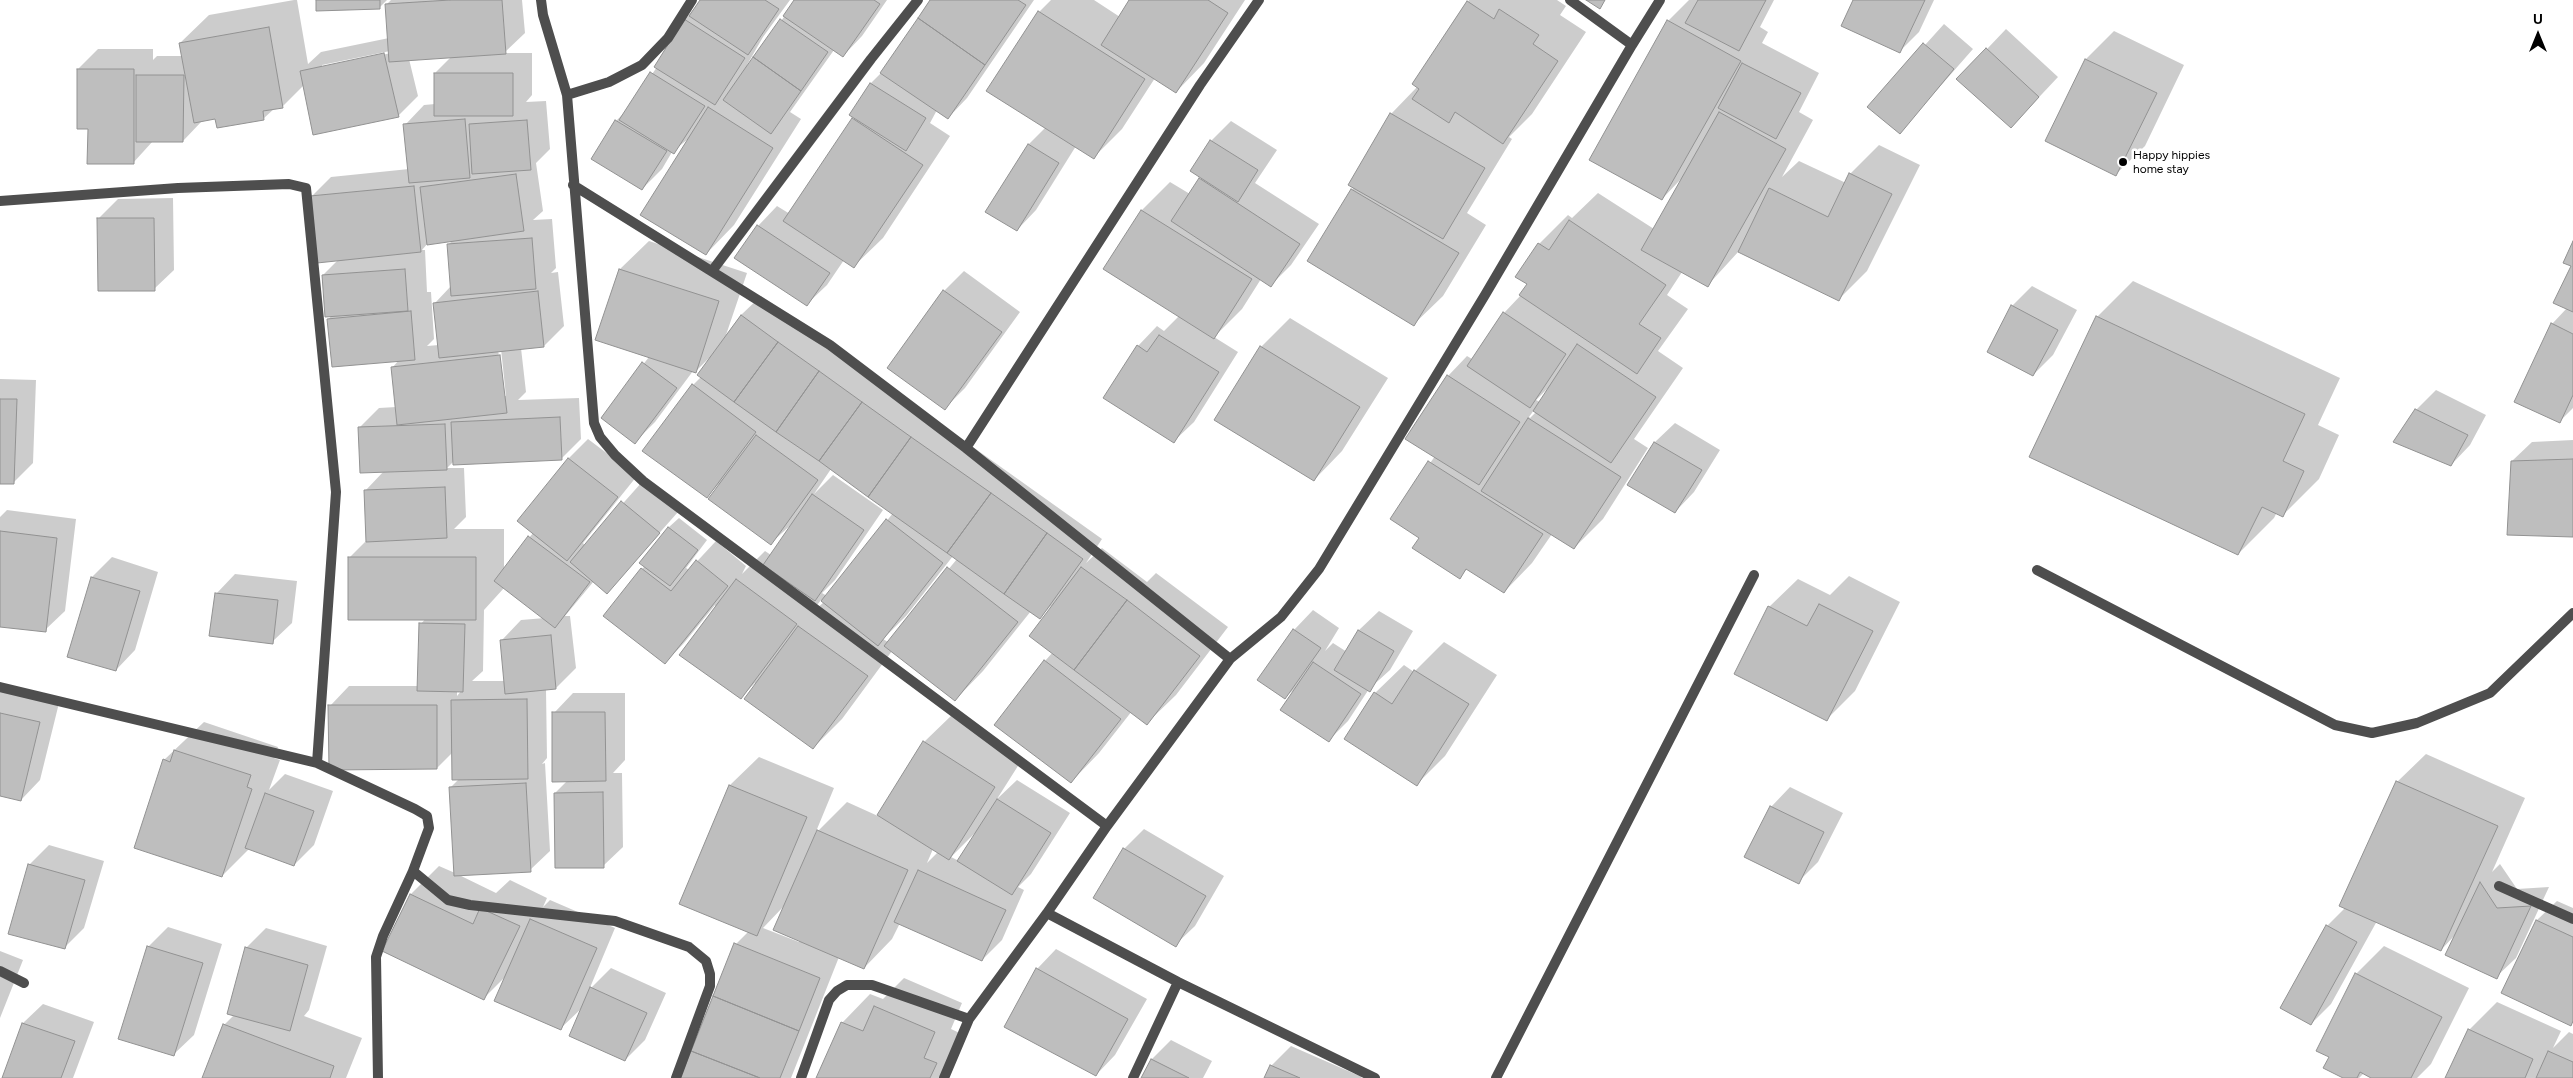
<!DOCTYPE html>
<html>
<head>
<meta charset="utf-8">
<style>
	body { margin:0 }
	#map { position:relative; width:2573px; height:1078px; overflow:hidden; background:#fff; font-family:Figtree,sans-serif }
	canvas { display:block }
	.north { position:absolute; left:2513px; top:10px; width:50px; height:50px; -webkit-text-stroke:4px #fff; paint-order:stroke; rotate:0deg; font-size:14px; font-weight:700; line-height:20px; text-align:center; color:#000 }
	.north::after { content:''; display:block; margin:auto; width:18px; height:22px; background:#000; clip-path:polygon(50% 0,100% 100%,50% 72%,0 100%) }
</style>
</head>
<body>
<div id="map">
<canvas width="2573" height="1078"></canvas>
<div class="north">U</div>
</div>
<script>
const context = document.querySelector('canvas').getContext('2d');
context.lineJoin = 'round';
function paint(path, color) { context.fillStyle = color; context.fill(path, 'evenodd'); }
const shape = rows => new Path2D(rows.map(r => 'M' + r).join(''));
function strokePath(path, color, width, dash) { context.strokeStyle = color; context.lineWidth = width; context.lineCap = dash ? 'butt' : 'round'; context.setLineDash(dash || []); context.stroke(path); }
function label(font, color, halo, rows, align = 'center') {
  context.font = font + ' Figtree,sans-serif'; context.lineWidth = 5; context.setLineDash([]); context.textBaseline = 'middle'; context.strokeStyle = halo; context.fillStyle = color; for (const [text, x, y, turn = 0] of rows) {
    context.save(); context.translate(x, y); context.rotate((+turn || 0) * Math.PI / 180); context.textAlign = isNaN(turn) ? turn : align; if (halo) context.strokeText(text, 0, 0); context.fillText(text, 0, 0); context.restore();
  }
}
const shadow = shape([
	[294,0,297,0,308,64,321,52,389,38,386,5,391,0,522,0,525,33,504,53,532,53,532,95,526,102,546,101,550,149,536,163,543,211,533,220,552,219,556,268,551,273,558,272,564,326,544,346,521,348,526,392,518,400,579,398,581,439,561,459,454,461,447,468,464,468,466,517,454,529,504,529,504,569,533,533,519,521,569,458,588,439,637,476,583,543,585,546,642,482,678,512,607,592,594,581,565,616,570,616,576,668,556,688,546,689,547,758,542,764,545,763,550,851,530,870,457,874,496,893,510,880,547,898,543,907,550,900,615,928,589,990,611,968,666,993,645,1040,625,1060,583,1007,561,1028,505,977,484,998,384,951,411,894,439,866,455,873,451,787,459,779,453,752,437,768,330,706,349,686,419,686,421,624,426,618,350,557,367,540,365,491,384,471,360,427,379,408,396,407,392,368,399,360,328,319,333,315,323,275,339,259,311,197,331,177,409,169,405,125,424,105,435,104,435,73,452,56,409,59,418,96,398,116,304,85,282,107,275,108,263,119,216,118,202,121,183,141,153,141,133,163,89,128,78,69,98,49,153,49,153,60,157,56,183,56,180,43,209,15],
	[390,51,391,53,322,68,322,65],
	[453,240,448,245,451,286,435,303,439,345,427,346,434,339,431,292,427,292,425,250,422,250,428,243],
	[498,349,501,349,506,396,504,396],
	[504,588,545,618,521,620,502,640,505,681,472,681,483,671,484,610],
	[457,690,462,690,457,696],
	[317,0,387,0,379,8],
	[701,0,790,0,763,37,747,65,749,66,796,0,887,0,862,36,843,56,834,50,790,112,801,119,734,225,706,254,688,139,672,152,662,169,642,189,593,159,616,121,628,109,657,67,685,20],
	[932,0,1034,0,967,98,948,118,937,110,930,123,950,136,883,238,854,266,844,260,827,285,807,304,758,226,777,206,790,214,855,117,851,115,871,83,884,70],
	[1051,0,1094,0,1120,17,1131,0,1245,0,1204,63,1176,92,1155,78,1122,129,1094,157,1076,146,1036,210,1017,230,1029,144,1046,127,988,90,1039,12],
	[1469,0,1557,0,1566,6,1560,15,1586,32,1532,114,1509,137,1512,139,1467,213,1486,225,1443,296,1414,324,1352,190,1391,114,1418,86],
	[1689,0,1774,0,1760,27,1768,32,1762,43,1819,73,1799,112,1813,120,1782,177,1799,161,1846,183,1850,174,1879,145,1920,165,1867,271,1838,300,1739,251,1707,286,1682,272,1667,295,1688,309,1658,351,1683,368,1634,439,1648,448,1603,519,1574,548,1552,534,1532,563,1504,592,1468,568,1460,577,1421,538,1392,519,1435,456,1448,376,1467,356,1472,359,1504,313,1521,295,1529,284,1517,276,1539,244,1568,215,1572,218,1598,193,1654,229,1681,179,1662,199,1668,21],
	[1548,388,1540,402,1536,400],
	[1534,410,1536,412,1530,418,1529,417],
	[1854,0,1934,0,1919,32,1899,52],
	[1944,24,1973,49,1900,132,1869,107],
	[2006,29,2058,77,2011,127,1987,49],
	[2114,31,2184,65,2145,146,2116,174,2046,140,2086,59],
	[1231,121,1277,150,1255,183,1319,224,1291,265,1271,285,1261,279,1242,309,1214,337,1238,352,1194,422,1174,441,1138,346,1157,326,1164,331,1179,316,1104,269,1142,210,1170,182,1190,194,1202,177,1192,171,1211,141],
	[173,198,174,270,154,289,98,219,118,199],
	[649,241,747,273,726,335,741,315,761,296,1102,539,1086,563,1102,548,1147,582,1156,573,1228,627,1176,695,1147,723,1132,711,1099,753,1071,782,1045,661,1053,652,1051,606,1040,617,1031,611,983,671,955,700,892,651,842,719,813,748,755,683,740,698,715,605,684,643,665,663,642,569,645,566,641,563,669,527,679,518,707,540,686,568,689,570,716,541,746,566,742,574,765,551,771,555,794,522,771,543,719,484,707,496,693,385,701,377,709,358,695,372,693,371,655,422,635,442,602,417,649,357,597,340,620,269],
	[831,469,893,513,827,596,822,593,835,580,883,510,833,475,814,494],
	[953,556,957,559,888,642,883,639,906,616],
	[821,600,824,602,815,610,814,609],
	[2573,244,2573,408,2560,421,2552,324,2567,308],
	[964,271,1020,312,965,388,945,408,889,367,944,291],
	[2133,281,2340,378,2318,425,2339,435,2319,479,2283,515,2277,512,2274,518,2238,554,2031,456,2097,317],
	[2032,286,2077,310,2053,355,2033,375,2012,306],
	[1290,318,1388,378,1342,451,1314,480,1216,420,1261,347],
	[0,379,36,380,33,463,13,483,0,482],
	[2436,390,2486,415,2470,445,2451,465,2416,410],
	[1675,423,1720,450,1694,492,1675,512,1629,484,1655,442],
	[2573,440,2573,536,2512,461,2532,442],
	[7,510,76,519,65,611,45,630,0,625,0,517],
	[112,557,158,572,135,650,116,670,69,656,92,577],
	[235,574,297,581,292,623,272,642,216,594],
	[1849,576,1900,602,1855,691,1826,720,1769,607,1798,579,1830,595],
	[1313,610,1339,628,1325,651,1333,643,1347,652,1359,630,1379,611,1413,631,1390,670,1369,689,1348,721,1329,740,1297,687,1285,697,1294,630],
	[1444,642,1497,675,1445,756,1417,784,1375,693,1404,665,1414,672],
	[0,689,59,703,40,780,21,800,0,795],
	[573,693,625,693,625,760,613,773,622,773,623,847,603,866,555,793,568,780,554,713],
	[953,714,1023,758,997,799,1017,780,1070,813,1031,874,1018,887,1024,890,1002,940,982,960,900,923,892,939,864,968,839,957,791,1078,682,1078,736,944,749,931,681,903,730,785,759,757,834,788,815,834,847,802,878,816,924,742],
	[976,832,959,861,951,857],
	[933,849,938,852,927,863],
	[784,906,799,940,799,942,763,928],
	[204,722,278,747,274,758,280,760,269,790,285,774,333,791,314,845,294,865,249,849,222,876,164,760],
	[2426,754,2525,798,2492,872,2500,864,2517,889,2549,887,2516,958,2496,977,2455,935,2441,950,2377,921,2331,1004,2311,1024,2327,926,2346,907,2397,782],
	[1790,787,1843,813,1818,862,1798,882,1771,807],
	[1144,829,1224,876,1195,926,1175,945,1094,898,1124,849],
	[49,845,104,861,84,928,64,948,29,865],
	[2557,901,2573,908,2573,1022,2571,1024,2502,992,2537,920],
	[168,927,222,944,194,1035,174,1054,148,947],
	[266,928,327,946,309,1010,304,1016,362,1038,346,1078,203,1078,224,1025,234,1015,246,948],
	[2384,946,2469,988,2431,1064,2417,1078,2374,1078,2364,1073,2359,1078,2346,1078,2330,1056,2356,974],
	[1056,949,1147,999,1115,1055,1096,1075,1037,969],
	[0,951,23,960,0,1018],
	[904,978,962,1003,951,1029,964,1035,945,1078,818,1078,842,1023,870,994,883,999],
	[2497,1002,2561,1031,2553,1048,2569,1032,2573,1034,2573,1078,2446,1078,2469,1030],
	[43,1004,94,1022,73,1078,4,1078,23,1023],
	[1171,1040,1212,1061,1203,1078,1142,1078,1152,1059],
	[1291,1046,1362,1077,1361,1078,1266,1078,1271,1066]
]);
const building = shape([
	[316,0,380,0,380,9,316,11,316,0],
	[450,0,502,0,506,54,389,62,385,4,450,0],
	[700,0,765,0,779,9,748,55,689,16,700,0],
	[794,0,874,0,880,4,843,57,783,16,794,0],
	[930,0,1018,0,1026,5,985,65,918,18,930,0],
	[1129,0,1208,0,1228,13,1176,93,1101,45,1129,0],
	[1586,0,1605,0,1600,9,1586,0],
	[1698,0,1766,0,1739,51,1685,23,1698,0],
	[1853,0,1925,0,1900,53,1841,26,1853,0],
	[1467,1,1494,19,1499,9,1539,35,1533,44,1558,61,1503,144,1455,112,1449,123,1412,99,1419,89,1412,84,1467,1],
	[1038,11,1145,79,1094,159,986,91,1038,11],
	[918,18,985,65,948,119,880,73,918,18],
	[684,19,745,58,715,105,654,67,684,19],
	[780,19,828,52,801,91,753,57,780,19],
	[1667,20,1741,61,1662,200,1589,160,1667,20],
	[269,27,283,108,263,111,264,120,217,128,215,119,194,123,179,43,269,27],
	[1923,43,1954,69,1900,134,1867,107,1923,43],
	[1986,48,2039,97,2011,128,1956,79,1986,48],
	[384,53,399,117,313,135,300,71,384,53],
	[753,57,801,91,771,134,723,100,753,57],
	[2085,59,2157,93,2116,176,2045,141,2085,59],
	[1742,63,1801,93,1776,139,1718,108,1742,63],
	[77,69,134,69,134,164,87,164,88,129,77,129,77,69],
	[650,72,705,106,674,154,619,120,650,72],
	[434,73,513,73,513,116,434,116,434,73],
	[136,75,184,75,183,142,136,142,136,75],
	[870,83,926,118,906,151,849,115,870,83],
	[708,107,773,148,706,255,640,215,708,107],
	[1719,112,1786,149,1708,287,1641,250,1719,112],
	[1390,113,1485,168,1443,239,1348,185,1390,113],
	[852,118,923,165,854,268,783,221,852,118],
	[465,119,470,178,409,183,403,124,465,119],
	[527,120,531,170,472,174,469,124,527,120],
	[615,120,667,151,642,190,591,159,615,120],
	[1210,140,1258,170,1238,202,1190,171,1210,140],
	[1028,144,1059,163,1017,231,985,212,1028,144],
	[1849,173,1892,194,1839,301,1738,252,1769,188,1828,217,1849,173],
	[516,174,524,231,427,245,420,187,516,174],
	[1199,178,1300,244,1271,287,1171,221,1199,178],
	[414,186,421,252,317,263,310,196,414,186],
	[1351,189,1459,253,1414,326,1307,261,1351,189],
	[1141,210,1252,279,1214,339,1103,269,1141,210],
	[97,218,154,218,155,291,98,291,97,218],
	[1569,220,1666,285,1639,324,1661,338,1637,374,1519,295,1527,284,1515,277,1538,243,1549,250,1569,220],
	[757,225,830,273,807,306,734,258,757,225],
	[532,238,536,289,451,296,447,244,532,238],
	[2573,241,2573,312,2553,303,2571,266,2563,263,2573,241],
	[405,269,408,311,325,317,322,275,405,269],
	[619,269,719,301,696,373,595,340,619,269],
	[943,290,1002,332,945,410,887,368,943,290],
	[538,291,544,347,439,358,433,303,538,291],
	[2011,305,2058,330,2033,376,1987,352,2011,305],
	[411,311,415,360,332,367,327,319,411,311],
	[1503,312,1566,354,1530,408,1467,366,1503,312],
	[741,315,778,342,734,402,697,375,741,315],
	[2096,316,2305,414,2283,461,2304,471,2283,517,2262,507,2238,555,2029,457,2096,316],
	[2551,323,2573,334,2573,395,2560,423,2514,402,2551,323],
	[1159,335,1219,372,1174,443,1103,398,1137,345,1147,352,1159,335],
	[778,342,819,371,776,432,734,402,778,342],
	[1577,344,1656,397,1611,463,1533,411,1577,344],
	[1260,346,1360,407,1314,481,1214,420,1260,346],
	[500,355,507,413,397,425,391,367,500,355],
	[642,362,677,388,635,444,601,418,642,362],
	[819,371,862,402,819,461,776,432,819,371],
	[1447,375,1520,422,1479,485,1405,439,1447,375],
	[692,384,756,432,707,498,642,451,692,384],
	[0,399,17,399,14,484,0,484,0,399],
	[862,402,911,437,868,497,819,461,862,402],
	[2415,409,2468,435,2451,466,2393,442,2415,409],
	[560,417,562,460,453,465,451,422,560,417],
	[1528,418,1621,477,1574,549,1481,491,1528,418],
	[445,424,447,470,360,473,358,427,445,424],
	[756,435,818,480,771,545,708,499,756,435],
	[911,437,991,493,947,553,868,497,911,437],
	[1654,442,1702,470,1675,513,1627,485,1654,442],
	[568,458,618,497,567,561,517,521,568,458],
	[2573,459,2573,537,2507,535,2511,461,2573,459],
	[1428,461,1543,534,1504,593,1466,569,1460,579,1412,548,1419,538,1390,519,1428,461],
	[445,487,447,538,366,542,364,490,445,487],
	[991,493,1047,533,1004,594,947,553,991,493],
	[812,494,864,530,815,601,763,565,812,494],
	[621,501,660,533,607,594,570,562,621,501],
	[886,519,943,563,878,646,821,601,886,519],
	[668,527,698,550,670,586,639,563,668,527],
	[0,531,57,538,46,632,0,627,0,531],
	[1047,533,1083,559,1040,619,1004,594,1047,533],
	[528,536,590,582,555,628,494,581,528,536],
	[348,557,476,557,476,620,348,620,348,557],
	[696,560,728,586,665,664,603,616,641,568,671,591,696,560],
	[947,567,1018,622,955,701,884,646,947,567],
	[1081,567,1127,600,1074,670,1029,636,1081,567],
	[91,577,140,591,116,671,67,657,91,577],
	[736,579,797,624,741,699,679,655,736,579],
	[215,593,278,600,273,644,209,636,215,593],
	[1127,600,1200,656,1147,725,1074,670,1127,600],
	[1819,604,1873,631,1827,721,1734,674,1768,606,1807,626,1819,604],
	[419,623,465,624,463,692,417,691,419,623],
	[798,626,868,676,813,749,744,699,798,626],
	[1293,629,1321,648,1285,699,1257,680,1293,629],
	[1358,630,1394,651,1370,692,1334,670,1358,630],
	[551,635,556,689,505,694,500,640,551,635],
	[1044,660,1121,719,1071,783,994,725,1044,660],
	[1313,662,1361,694,1329,742,1280,710,1313,662],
	[1414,670,1469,704,1417,786,1344,739,1374,692,1392,704,1414,670],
	[527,699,528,779,452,780,451,700,527,699],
	[328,705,437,705,437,769,329,770,328,705],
	[552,712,605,712,606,781,552,782,552,712],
	[0,713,40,722,21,801,0,796,0,713],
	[923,741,995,787,949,860,877,815,923,741],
	[174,750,251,775,247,787,252,789,222,877,134,848,163,759,170,762,174,750],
	[2396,781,2498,826,2441,951,2339,906,2396,781],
	[526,783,531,872,454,876,449,787,526,783],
	[729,785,807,817,757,936,679,904,729,785],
	[603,792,604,868,555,868,554,793,603,792],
	[265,793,314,811,294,866,245,848,265,793],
	[997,799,1051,833,1012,895,957,861,997,799],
	[1770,806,1824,832,1799,884,1744,857,1770,806],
	[817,830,908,870,864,969,773,930,817,830],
	[1123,848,1206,896,1176,947,1093,898,1123,848],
	[28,864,85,880,65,949,8,934,28,864],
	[918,870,1006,910,982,961,894,922,918,870],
	[2480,882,2497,908,2531,906,2497,979,2445,955,2480,882],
	[410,894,473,924,480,908,520,926,484,1000,382,951,410,894],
	[530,919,597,948,561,1030,494,1001,530,919],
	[2536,920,2573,937,2573,1021,2571,1026,2501,993,2536,920],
	[2326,925,2357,942,2311,1025,2280,1008,2326,925],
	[734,943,820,978,799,1031,713,996,734,943],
	[147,946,203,963,174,1056,118,1039,147,946],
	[245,947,308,965,290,1031,227,1014,245,947],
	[1036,968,1128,1019,1096,1076,1004,1027,1036,968],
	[2355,973,2442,1017,2411,1078,2371,1078,2360,1072,2357,1078,2343,1078,2323,1068,2329,1057,2316,1051,2355,973],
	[590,987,647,1013,625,1061,569,1036,590,987],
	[713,996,799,1031,780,1078,760,1078,691,1051,713,996],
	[874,1006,935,1032,924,1058,937,1063,930,1078,816,1078,841,1022,863,1031,874,1006],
	[22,1023,75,1041,61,1078,2,1078,22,1023],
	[223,1024,334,1066,330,1078,202,1078,223,1024],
	[2468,1029,2533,1059,2525,1078,2445,1078,2468,1029],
	[691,1051,760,1078,680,1078,691,1051],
	[2548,1051,2573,1062,2573,1078,2536,1078,2548,1051],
	[1151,1059,1189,1078,1141,1078,1151,1059],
	[1270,1065,1300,1078,1264,1078,1270,1065]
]);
const service = shape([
	[2037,570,2335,725,2372,733,2417,723,2490,693,2573,613]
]);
const minor = shape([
	[541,0,543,15,567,95,594,423,600,437,615,455,643,481,1107,826,1047,913,969,1019,944,1078],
	[1632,45,1660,0],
	[567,95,609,82,642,65,668,38,692,0],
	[573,185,830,345,966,448,1230,659,1281,617,1319,569,1485,295,1632,45,1570,0],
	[0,201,178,188,289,184,306,188,336,492,317,763],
	[712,271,871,59,918,0],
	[966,448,1200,85,1259,0],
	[0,687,317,763,415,809,427,816,429,828,413,871,448,900,470,905,615,921,689,947,706,961,710,974,710,986,676,1078],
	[1107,826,1230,659],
	[2499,886,2573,919],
	[1047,913,1178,982,1375,1078],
	[0,971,24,983],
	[378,1078,376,957,383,936,413,871],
	[801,1078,829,1000,837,991,847,985,872,985,969,1019],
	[1133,1078,1178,982],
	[1496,1078,1754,575]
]);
const markers = [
	[2123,162,5,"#000"]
];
const poiNames = [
	["Happy hippies",2133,155],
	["home stay",2133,169]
];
paint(shadow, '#0003');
paint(building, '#bebebe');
strokePath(building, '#929292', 1);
strokePath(service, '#4e4e4e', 10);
strokePath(minor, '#4e4e4e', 10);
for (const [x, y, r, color] of markers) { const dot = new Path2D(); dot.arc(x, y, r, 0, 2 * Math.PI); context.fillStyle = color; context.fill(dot); strokePath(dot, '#fff', 2); }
label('12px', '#000', '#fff', poiNames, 'left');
</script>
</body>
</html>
